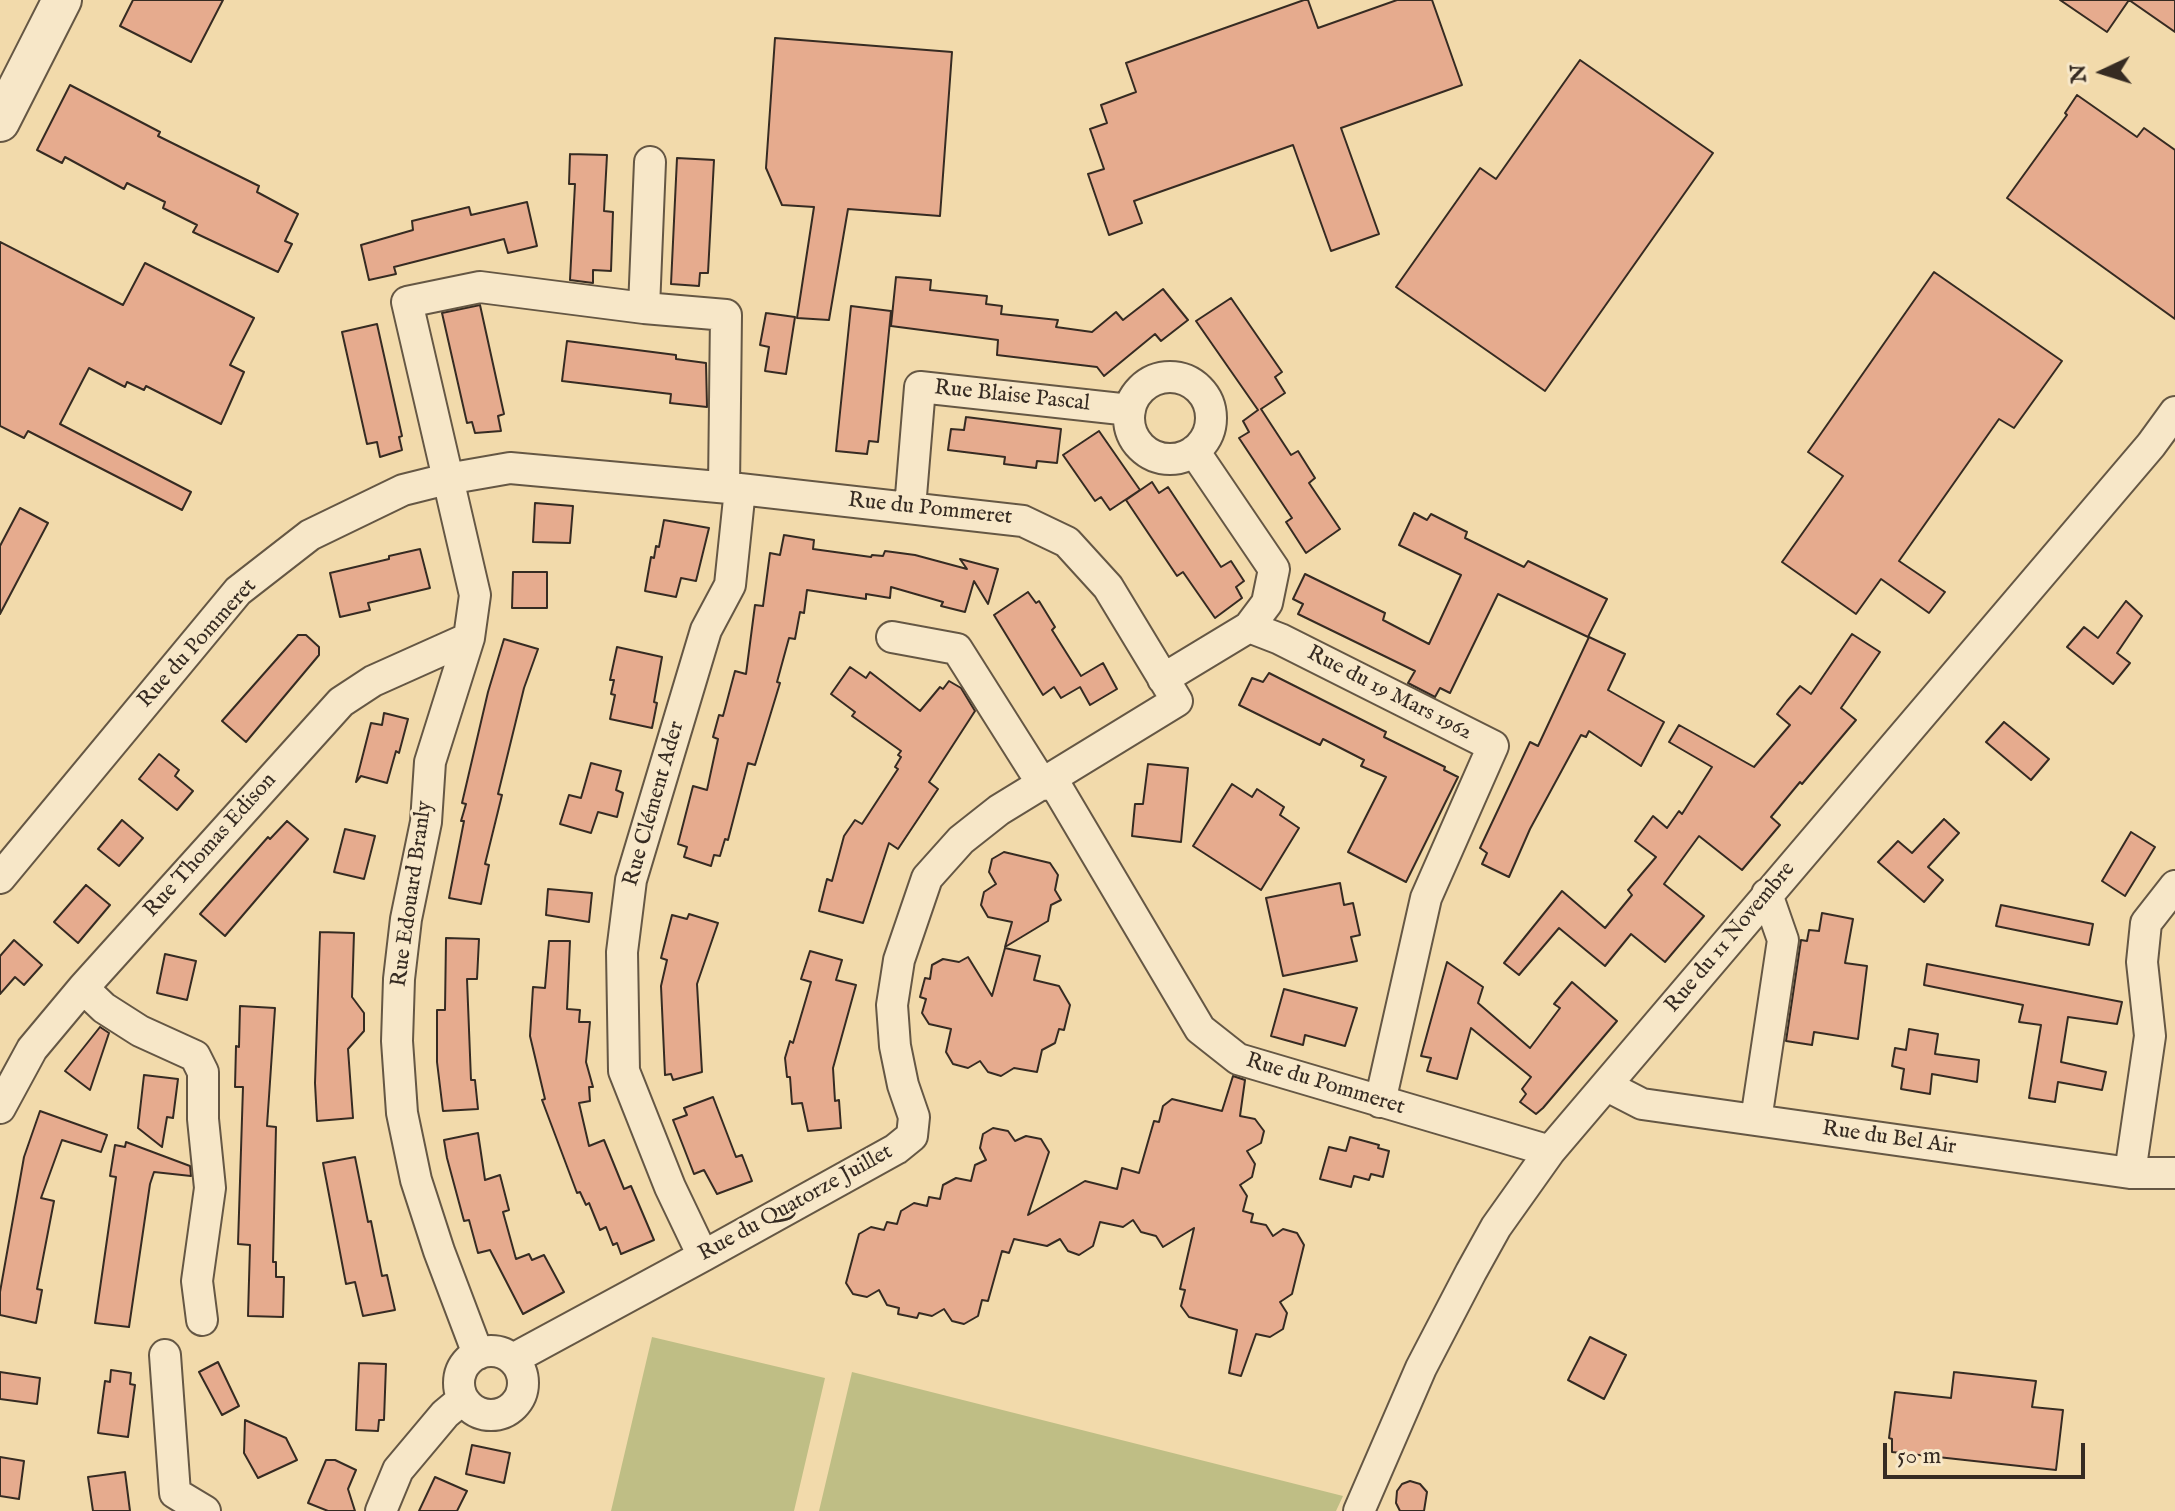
<!DOCTYPE html>
<html>
<head>
<meta charset="utf-8">
<style>
	body { margin:0 }
	#map { position:relative; width:2175px; height:1511px; overflow:hidden; background:#f2daab; font-family:"IM FELL English",serif }
	canvas { display:block }
	.north { position:absolute; left:2063px; top:32px; width:80px; height:80px; -webkit-text-stroke:6px #f7e7c8; paint-order:stroke; rotate:266deg; font-size:22px; font-weight:700; line-height:32px; text-align:center; color:#362b22 }
	.north::after { content:''; display:block; margin:auto; width:28px; height:36px; background:#362b22; clip-path:polygon(50% 0,100% 100%,50% 72%,0 100%) }
	.scale { position:absolute; left:1883px; top:1443px; width:202px; height:36px; box-sizing:border-box; border:4px solid #362b22; border-top:0; padding-left:10px; font-size:24px; line-height:28px; white-space:nowrap; color:#362b22; -webkit-text-stroke:6px #f7e7c8; paint-order:stroke }
</style>
</head>
<body>
<div id="map">
<canvas width="2175" height="1511"></canvas>
<div class="north">N</div>
<div class="scale">50 m</div>
</div>
<script>
const context = document.querySelector('canvas').getContext('2d');
context.lineJoin = 'round';
function paint(path, color) { context.fillStyle = color; context.fill(path, 'evenodd'); }
const shape = rows => new Path2D(rows.map(r => 'M' + r).join(''));
function strokePath(path, color, width, dash) { context.strokeStyle = color; context.lineWidth = width; context.lineCap = dash ? 'butt' : 'round'; context.setLineDash(dash || []); context.stroke(path); }
function label(font, color, halo, rows, align = 'center') {
  context.font = font + ' "IM FELL English",serif'; context.lineWidth = 6; context.setLineDash([]); context.textBaseline = 'middle'; context.strokeStyle = halo; context.fillStyle = color; for (const [text, x, y, turn = 0] of rows) {
    context.save(); context.translate(x, y); context.rotate((+turn || 0) * Math.PI / 180); context.textAlign = isNaN(turn) ? turn : align; if (halo) context.strokeText(text, 0, 0); context.fillText(text, 0, 0); context.restore();
  }
}
const green = shape([
	[652,1337,825,1378,794,1511,611,1511],
	[852,1372,1343,1496,1336,1511,819,1511]
]);
const building = shape([
	[133,0,223,0,191,62,120,26,133,0],
	[1304,0,1308,0,1318,28,1397,0,1432,0,1462,85,1341,128,1379,234,1331,251,1293,145,1134,201,1142,223,1109,235,1088,174,1104,169,1090,129,1107,123,1101,105,1136,92,1126,63,1304,0],
	[2060,0,2175,0,2175,32,2129,0,2107,32,2060,0],
	[775,38,952,52,940,216,848,209,829,320,797,318,814,207,782,205,766,168,775,38],
	[1580,60,1713,153,1545,391,1396,287,1480,168,1496,179,1580,60],
	[70,85,160,132,158,136,259,186,257,192,298,214,285,241,292,244,278,272,193,232,197,225,163,208,165,202,127,183,124,189,65,157,62,163,37,150,70,85],
	[2077,95,2137,137,2144,128,2175,150,2175,319,2007,198,2067,115,2065,113,2077,95],
	[570,154,607,155,604,211,613,212,611,271,593,270,593,283,570,280,575,184,569,184,570,154],
	[677,158,714,160,708,273,700,273,699,286,671,284,677,158],
	[527,202,537,246,508,253,504,239,394,267,396,274,369,280,361,245,413,230,412,221,469,207,471,215,527,202],
	[0,242,123,305,145,263,254,318,230,365,244,372,221,424,146,386,144,390,127,382,125,387,89,368,60,424,191,492,182,510,28,431,24,438,0,426,0,242],
	[1934,272,2062,361,2014,428,1999,419,1899,561,1945,592,1929,613,1881,579,1856,614,1782,562,1843,476,1808,452,1934,272],
	[896,277,931,280,930,290,987,296,986,304,1002,306,1001,314,1058,320,1056,327,1092,332,1116,312,1123,320,1163,289,1188,320,1161,341,1155,334,1104,376,1097,367,997,355,998,340,891,326,896,277],
	[1231,298,1282,372,1275,377,1285,393,1261,409,1291,455,1298,451,1315,478,1309,483,1340,529,1306,553,1286,522,1292,518,1239,438,1249,432,1243,421,1258,410,1196,321,1231,298],
	[480,305,504,414,498,416,501,431,475,433,472,422,467,423,442,313,480,305],
	[851,306,891,311,878,442,869,441,867,454,836,451,851,306],
	[766,313,795,317,786,374,765,371,769,347,760,345,766,313],
	[377,324,402,436,399,437,402,450,380,457,377,442,367,444,342,332,377,324],
	[567,341,676,355,676,359,706,363,707,407,670,403,671,394,562,381,567,341],
	[966,417,1061,429,1057,463,1037,461,1036,468,1004,464,1005,457,948,450,951,429,964,430,966,417],
	[1099,431,1140,490,1110,510,1101,497,1095,501,1063,455,1099,431],
	[1152,482,1159,493,1168,487,1221,567,1231,561,1244,581,1236,587,1242,598,1215,618,1183,572,1177,576,1126,500,1152,482],
	[535,503,573,506,570,543,533,542,535,503],
	[20,508,48,523,0,614,0,546,20,508],
	[1414,513,1427,520,1431,514,1467,532,1465,538,1524,567,1528,561,1607,599,1588,637,1498,594,1450,693,1440,688,1435,697,1408,683,1415,671,1298,614,1303,604,1293,599,1305,574,1385,613,1383,620,1429,644,1461,575,1399,545,1414,513],
	[664,520,709,528,696,581,681,578,676,597,645,591,651,557,654,558,656,546,659,547,664,520],
	[784,535,814,540,813,549,871,557,872,555,883,556,885,551,915,555,967,569,960,559,998,569,988,604,974,581,965,612,941,606,943,602,891,587,890,598,866,594,866,599,807,590,804,613,800,612,795,639,789,638,777,682,780,683,755,765,748,763,728,840,725,839,720,856,714,855,711,866,684,857,687,847,678,844,693,786,707,790,718,739,713,737,719,715,723,716,735,671,746,674,755,605,763,606,770,553,780,555,784,535],
	[420,549,430,588,368,603,370,610,340,617,330,573,389,559,389,556,420,549],
	[513,572,547,572,547,608,512,608,513,572],
	[1028,592,1036,603,1039,601,1055,627,1052,630,1081,676,1103,663,1117,689,1090,705,1080,687,1061,698,1054,687,1043,695,994,615,1028,592],
	[2126,601,2142,616,2117,653,2130,663,2113,684,2067,647,2084,627,2098,638,2126,601],
	[1852,634,1880,652,1841,708,1856,720,1802,784,1800,782,1771,817,1780,825,1742,870,1699,836,1664,884,1704,916,1665,962,1631,934,1605,966,1559,928,1519,975,1504,963,1562,891,1605,928,1632,895,1628,890,1656,857,1635,841,1653,816,1667,828,1679,811,1682,814,1712,767,1669,742,1679,725,1754,767,1790,725,1777,714,1787,701,1800,686,1811,694,1852,634],
	[298,635,306,635,319,647,319,655,246,742,222,721,298,635],
	[1589,637,1625,654,1608,690,1664,722,1641,766,1589,731,1586,737,1581,735,1530,829,1509,877,1482,864,1487,853,1480,848,1530,742,1538,746,1589,637],
	[504,639,538,649,524,688,498,794,502,795,485,864,489,865,481,904,449,898,464,821,461,821,466,804,462,803,488,692,504,639],
	[617,647,662,657,654,702,657,703,652,728,610,719,615,695,611,694,614,680,610,680,617,647],
	[850,667,866,678,870,672,920,711,940,687,943,689,949,681,961,688,975,711,929,782,938,789,898,849,889,843,863,923,819,911,827,879,832,881,844,836,855,820,862,824,898,769,895,767,901,757,898,755,901,751,852,716,855,712,831,694,850,667],
	[1269,673,1386,732,1384,737,1445,767,1444,770,1458,777,1406,882,1348,852,1386,777,1361,766,1364,760,1323,739,1320,745,1239,705,1252,678,1263,682,1269,673],
	[384,713,408,719,399,753,396,751,387,783,361,776,356,782,371,723,382,725,384,713],
	[2004,722,2049,759,2031,780,1986,742,2004,722],
	[159,754,179,770,175,776,193,791,177,810,139,779,159,754],
	[591,763,621,771,616,790,623,793,617,817,598,812,591,833,560,824,569,795,581,798,591,763],
	[1148,764,1188,768,1181,842,1132,836,1135,804,1143,804,1148,764],
	[1232,784,1252,797,1257,789,1284,807,1280,815,1299,828,1261,890,1193,846,1232,784],
	[1944,819,1959,833,1928,867,1943,880,1924,902,1878,862,1898,841,1912,853,1944,819],
	[122,820,143,838,119,866,98,849,122,820],
	[287,821,308,839,225,936,200,914,268,837,270,839,287,821],
	[345,829,375,836,364,879,334,872,345,829],
	[2131,832,2155,847,2125,896,2102,881,2131,832],
	[1004,852,1050,863,1058,875,1055,890,1061,900,1051,905,1048,921,1005,947,1012,922,988,917,981,905,984,892,996,884,989,872,992,859,1004,852],
	[1340,883,1344,905,1353,903,1360,935,1351,937,1357,961,1283,976,1266,898,1340,883],
	[86,885,110,905,78,943,54,922,86,885],
	[548,889,592,893,589,922,546,915,548,889],
	[2001,905,2093,924,2089,945,1996,926,2001,905],
	[1822,913,1853,919,1845,963,1867,966,1858,1039,1814,1032,1812,1045,1786,1041,1801,940,1807,941,1809,930,1819,931,1822,913],
	[689,914,718,923,697,984,702,1072,673,1080,671,1074,665,1075,661,986,667,960,661,958,672,915,687,919,689,914],
	[320,932,354,933,352,997,364,1013,364,1031,348,1049,353,1118,317,1121,315,1083,320,932],
	[446,938,479,939,477,979,467,979,471,1080,475,1080,478,1109,443,1111,437,1062,437,1010,445,1010,446,938],
	[14,940,42,965,24,985,15,977,0,994,0,956,14,940],
	[549,941,570,941,567,1009,580,1010,579,1022,590,1022,586,1062,593,1087,589,1087,590,1101,579,1103,589,1146,604,1140,624,1189,631,1186,654,1240,621,1254,617,1243,613,1245,606,1227,600,1230,589,1203,586,1205,580,1192,577,1193,542,1100,545,1099,530,1036,533,987,545,988,549,941],
	[1005,948,1040,956,1034,980,1059,986,1070,1005,1064,1030,1059,1029,1055,1043,1042,1050,1037,1072,1014,1068,1001,1076,988,1072,980,1061,968,1068,953,1064,946,1052,951,1029,929,1024,922,1013,926,999,920,997,925,978,930,979,932,965,943,959,959,962,968,957,992,996,1005,948],
	[810,951,842,960,836,980,856,985,833,1068,835,1101,839,1100,841,1128,808,1131,802,1103,792,1104,790,1077,787,1077,785,1058,790,1041,793,1043,811,982,801,979,810,951],
	[165,954,196,961,187,1000,157,993,165,954],
	[1447,962,1483,987,1478,1003,1530,1048,1560,1008,1554,1004,1572,982,1617,1021,1543,1108,1536,1114,1520,1102,1526,1094,1522,1089,1531,1077,1471,1028,1457,1079,1427,1071,1431,1058,1421,1056,1447,962],
	[1927,964,2122,1002,2117,1024,2068,1017,2061,1062,2106,1072,2102,1090,2058,1082,2055,1102,2029,1098,2041,1025,2019,1022,2023,1005,1924,985,1927,964],
	[1284,989,1357,1008,1345,1046,1305,1035,1303,1045,1271,1036,1284,989],
	[240,1006,275,1008,267,1126,276,1127,273,1262,276,1262,276,1277,284,1277,283,1317,248,1316,250,1245,238,1244,243,1087,235,1087,236,1046,239,1047,240,1006],
	[100,1027,109,1033,90,1090,65,1071,100,1027],
	[1909,1029,1938,1034,1935,1054,1979,1060,1977,1082,1932,1074,1930,1094,1901,1089,1904,1069,1892,1066,1895,1048,1906,1050,1909,1029],
	[144,1075,178,1079,173,1118,167,1117,162,1147,138,1128,144,1075],
	[1233,1076,1245,1080,1240,1116,1255,1119,1264,1131,1261,1143,1247,1151,1255,1164,1252,1177,1240,1185,1247,1196,1243,1211,1253,1214,1251,1222,1266,1225,1273,1236,1283,1229,1297,1233,1304,1245,1292,1294,1280,1302,1287,1313,1283,1329,1270,1337,1256,1334,1241,1376,1229,1373,1237,1330,1189,1317,1181,1306,1185,1290,1180,1289,1194,1228,1163,1247,1156,1236,1141,1232,1133,1220,1123,1227,1100,1222,1093,1246,1079,1255,1068,1251,1060,1239,1047,1246,1014,1239,1009,1253,1002,1251,988,1301,982,1300,978,1316,964,1324,952,1321,944,1309,932,1316,919,1313,917,1318,898,1314,899,1308,887,1305,879,1290,867,1297,853,1294,846,1283,859,1234,871,1227,884,1230,887,1222,897,1224,901,1211,914,1203,927,1206,929,1197,940,1199,943,1185,956,1178,971,1181,975,1165,986,1160,980,1148,983,1134,993,1128,1008,1131,1015,1141,1026,1136,1041,1139,1049,1152,1028,1215,1085,1181,1117,1189,1122,1168,1139,1173,1154,1121,1159,1122,1163,1106,1172,1099,1222,1111,1233,1076],
	[713,1097,736,1157,742,1155,752,1181,717,1194,704,1170,694,1174,673,1120,687,1115,684,1108,713,1097],
	[40,1111,107,1135,101,1152,62,1140,41,1198,54,1201,37,1289,42,1290,36,1323,0,1315,0,1292,24,1157,40,1111],
	[478,1133,485,1180,500,1175,509,1210,503,1212,516,1259,529,1254,532,1260,544,1255,564,1292,523,1314,490,1250,478,1253,469,1220,464,1221,447,1158,444,1140,478,1133],
	[1350,1137,1379,1145,1378,1148,1389,1151,1383,1177,1371,1174,1369,1180,1354,1176,1351,1187,1320,1179,1329,1147,1346,1151,1350,1137],
	[126,1142,190,1166,191,1176,154,1172,150,1184,129,1327,95,1323,116,1177,110,1176,115,1145,125,1147,126,1142],
	[355,1157,368,1222,371,1221,382,1276,387,1275,395,1310,363,1316,355,1282,346,1284,323,1163,355,1157],
	[1590,1337,1626,1355,1604,1399,1568,1380,1590,1337],
	[218,1362,239,1406,222,1415,199,1372,218,1362],
	[359,1363,386,1364,384,1420,379,1420,378,1431,356,1430,359,1363],
	[111,1370,131,1373,130,1384,135,1385,128,1437,98,1433,105,1381,110,1382,111,1370],
	[0,1372,40,1378,37,1404,0,1399,0,1372],
	[1954,1372,2036,1381,2032,1407,2063,1410,2056,1470,1892,1452,1892,1439,1889,1438,1895,1392,1951,1398,1954,1372],
	[245,1420,286,1438,297,1460,258,1478,244,1453,245,1420],
	[472,1445,510,1453,504,1483,466,1474,472,1445],
	[0,1457,24,1461,19,1499,0,1496,0,1457],
	[326,1460,335,1460,356,1470,348,1489,355,1511,328,1511,308,1503,326,1460],
	[125,1472,130,1511,93,1511,88,1477,125,1472],
	[435,1477,467,1491,457,1511,419,1511,435,1477],
	[1410,1481,1420,1484,1427,1492,1424,1511,1400,1511,1396,1503,1397,1491,1402,1484,1410,1481]
]);
const minor = shape([
	[644,308,650,162],
	'1129 418a41 41 0 1 1 82 0a41 41 0 1 1-82 0Z',
	[910,508,920,387,1130,410],
	[1249,627,1280,639,1493,746,1426,898,1380,1102],
	[892,637,957,649,1043,785],
	[1163,679,1249,627,1267,603,1274,569,1194,451],
	[1052,779,1200,1029,1238,1059,1550,1151],
	[0,878,238,591,310,535,403,490,447,479,510,468,740,489,1023,521,1067,542,1108,587,1177,701,999,810,961,840,927,878,899,960,892,1005,895,1046,903,1085,914,1117,912,1136,896,1149,703,1256,513,1359],
	[83,988,104,1008,140,1031,195,1056,203,1072,203,1119,210,1188,197,1281,202,1320],
	[1607,1086,1642,1104,2130,1173,2175,1173],
	[0,1108,32,1049,83,988,341,702,373,681,469,638],
	[1756,1120,1783,940,1767,894],
	[2130,1173,2150,1036,2142,962,2146,923,2175,886],
	[703,1256,670,1187,624,1071,622,952,631,880,706,630,730,585,740,489],
	'459 1383a32 32 0 1 1 64 0a32 32 0 1 1-64 0Z',
	[478,1354,439,1251,416,1180,402,1113,397,1041,399,979,406,919,426,822,430,762,469,638,475,595,407,302,480,287,644,308,726,315,724,487],
	[165,1355,175,1493,205,1511],
	[381,1511,398,1470,445,1414,463,1399],
	[1359,1511,1421,1368,1471,1272,1496,1227,1550,1151,2151,445,2175,412]
]);
const tertiary = shape([
	[0,122,62,0]
]);
const streetNames = [
	["Rue Blaise Pascal",1012,397,6],
	["Rue du Pommeret",930,510,6],
	["Rue du Pommeret",198,644,-48],
	["Rue du 19 Mars 1962",1389,694,27],
	["Rue Clément Ader",655,804,-74],
	["Rue Thomas Edison",211,846,-48],
	["Rue Edouard Branly",413,894,-82],
	["Rue du 11 Novembre",1731,938,-50],
	["Rue du Pommeret",1325,1085,17],
	["Rue du Bel Air",1889,1139,8],
	["Rue du Quatorze Juillet",796,1204,-29]
];
paint(green, '#bfbe85');
paint(building, '#e6ab8e');
strokePath(building, '#362b22', 2);
strokePath(minor, '#655744', 34);
strokePath(tertiary, '#655744', 42);
strokePath(minor, '#f7e7c8', 30);
strokePath(tertiary, '#f7e7c8', 38);
label('22px', '#362b22', '#f7e7c8', streetNames);
</script>
</body>
</html>
